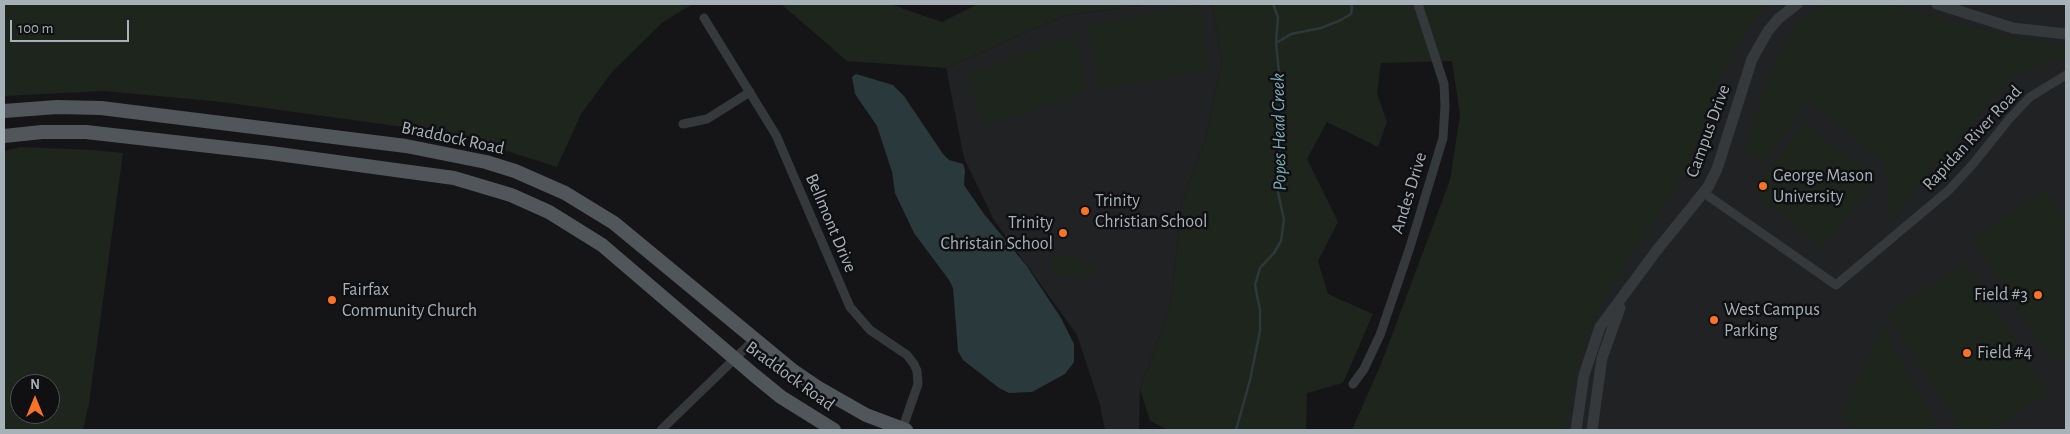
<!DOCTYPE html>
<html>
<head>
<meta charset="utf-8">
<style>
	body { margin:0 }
	#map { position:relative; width:2070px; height:434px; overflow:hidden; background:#151517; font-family:"Alegreya Sans",sans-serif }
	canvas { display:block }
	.frame { position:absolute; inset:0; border:5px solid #a6b1b8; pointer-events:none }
	.north { position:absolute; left:10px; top:374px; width:50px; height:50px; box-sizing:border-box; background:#101012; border:1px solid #4c5054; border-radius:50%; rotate:0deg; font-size:14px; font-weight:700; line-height:20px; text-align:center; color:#a6b1b8 }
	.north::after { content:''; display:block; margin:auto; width:18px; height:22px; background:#fc7227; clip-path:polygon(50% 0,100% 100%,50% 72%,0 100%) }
	.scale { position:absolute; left:10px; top:20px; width:119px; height:22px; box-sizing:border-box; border:2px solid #a6b1b8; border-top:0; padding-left:6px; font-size:15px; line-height:18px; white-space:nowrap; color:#a6b1b8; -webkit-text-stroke:4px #101012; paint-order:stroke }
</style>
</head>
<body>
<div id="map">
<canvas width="2070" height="434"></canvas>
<div class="frame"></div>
<div class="north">N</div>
<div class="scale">100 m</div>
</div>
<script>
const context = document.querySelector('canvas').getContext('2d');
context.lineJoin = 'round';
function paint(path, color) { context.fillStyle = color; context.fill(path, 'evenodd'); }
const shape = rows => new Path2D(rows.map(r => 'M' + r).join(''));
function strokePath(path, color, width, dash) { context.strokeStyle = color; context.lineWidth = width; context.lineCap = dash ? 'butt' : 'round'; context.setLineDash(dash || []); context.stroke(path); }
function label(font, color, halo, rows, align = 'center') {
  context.font = font + ' "Alegreya Sans",sans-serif'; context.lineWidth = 5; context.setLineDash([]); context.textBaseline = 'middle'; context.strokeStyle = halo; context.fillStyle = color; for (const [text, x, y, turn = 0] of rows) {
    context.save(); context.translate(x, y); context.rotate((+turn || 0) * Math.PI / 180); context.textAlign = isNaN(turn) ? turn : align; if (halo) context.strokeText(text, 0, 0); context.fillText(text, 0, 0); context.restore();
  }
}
const built = shape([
	[1148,4,1212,4,1222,62,1204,144,1182,202,1170,308,1140,389,1139,430,1105,430,1100,405,1077,335,994,220,964,158,946,68,1063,16],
	[1539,4,2066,4,2066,430,1352,430]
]);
const green = shape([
	[4,4,693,4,663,22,612,72,581,114,557,167,454,134,222,102,104,91,4,96],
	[781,4,894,4,895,6,942,22,978,4,1148,4,1063,16,946,68,847,61],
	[1212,4,1766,4,1750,26,1723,75,1683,179,1613,283,1591,326,1572,382,1566,430,1352,430,1380,367,1450,180,1460,115,1452,61,1381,63,1377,93,1387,122,1378,147,1327,122,1307,159,1338,222,1318,261,1328,294,1373,314,1343,383,1307,393,1306,430,1168,430,1150,421,1140,389,1170,308,1182,202,1204,144,1222,62],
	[1826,4,1891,4,2001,34,2066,47,2066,57,2008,79,1966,132,1926,175,1891,222,1884,163,1808,100,1764,161,1744,154,1761,97,1777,57,1796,23],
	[1199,5,1211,70,1099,90,1087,24],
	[1077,34,1088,91,983,127,970,73],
	[1803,125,1807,125,1818,134,1819,137,1822,137,1859,165,1859,169,1862,168,1874,177,1874,181,1851,211,1847,212,1848,215,1824,246,1820,246,1809,237,1808,234,1805,234,1769,206,1768,203,1764,203,1753,194,1753,191,1776,160,1780,159,1779,156],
	[20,147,92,150,123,153,89,403,83,430,4,430,4,151],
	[20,384,50,384,50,414,20,414],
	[2046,190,2066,221,2066,352,2052,361,1972,238],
	[1051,257,1078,257,1078,263,1097,262,1097,276,1051,277],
	[1966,263,2049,394,1990,430,1961,430,1886,313],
	[1883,324,1938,430,1855,430,1841,415]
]);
const water = shape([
	[856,74,893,85,904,96,943,154,949,160,963,164,965,170,964,185,984,214,1026,265,1061,318,1074,344,1074,362,1065,374,1032,392,1009,393,999,388,963,360,958,351,953,288,949,280,914,233,895,193,892,172,877,126,855,94,852,77]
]);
const stream = shape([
	[1276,43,1291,34,1321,28,1341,20,1351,14,1352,6,1350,4],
	[1236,430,1250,380,1260,331,1260,310,1255,285,1260,268,1274,253,1281,241,1284,220,1278,192,1276,166,1280,146,1281,117,1280,82,1276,43,1278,17,1273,4]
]);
const minor = shape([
	[704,18,776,135,850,307,870,330,907,355,914,364,917,371,918,384,902,430],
	[683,124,707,119,750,92],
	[1704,193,1836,285,1949,190,1973,164,2010,118,2030,97,2066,75],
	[1353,384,1364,369,1380,335,1410,247,1443,138,1445,106,1444,84,1418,4],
	[661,430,755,339]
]);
const tertiary = shape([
	[1937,4,2013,28,2066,34],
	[1576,430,1584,375,1600,327,1657,250,1708,187,1717,169,1752,59,1768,31,1778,19,1797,4],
	[1592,430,1602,358,1620,308]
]);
const primary = shape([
	[4,111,57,107,101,108,406,146,486,162,515,171,565,193,614,223,792,370,817,387,866,415,906,430],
	[4,136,42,132,86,132,271,153,454,178,511,195,549,212,602,245,754,375,781,397,834,430]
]);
const markers = [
	[1763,186,5,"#fc7227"],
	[1085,211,5,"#fc7227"],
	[1063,233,5,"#fc7227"],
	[2038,295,5,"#fc7227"],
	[332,300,5,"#fc7227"],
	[1714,320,5,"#fc7227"],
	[1967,353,5,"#fc7227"]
];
const streetNames = [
	["Campus Drive",1708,131,-70],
	["Braddock Road",453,138,12],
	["Rapidan River Road",1972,138,-47],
	["Andes Drive",1409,193,-73],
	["Bellmont Drive",831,223,67],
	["Braddock Road",790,376,36]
];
const poiNames = [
	["George Mason",1773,176],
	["University",1773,197],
	["Trinity",1095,201],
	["Christian School",1095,222],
	["Trinity",1053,223,"right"],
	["Christain School",1053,244,"right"],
	["Fairfax",342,290],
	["Community Church",342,311],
	["Field #3",2028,295,"right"],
	["West Campus",1724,310],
	["Parking",1724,331],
	["Field #4",1977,353]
];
const waterNames = [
	["Popes Head Creek",1279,132,-91]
];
paint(built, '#212224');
paint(green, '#1e251c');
paint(water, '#2a393b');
strokePath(stream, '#2a393b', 2.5);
strokePath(minor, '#35393c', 9);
strokePath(tertiary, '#35393c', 11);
strokePath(primary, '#51565b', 14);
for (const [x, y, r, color] of markers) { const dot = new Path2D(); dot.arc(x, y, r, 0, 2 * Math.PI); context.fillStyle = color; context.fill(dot); strokePath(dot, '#101012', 2); }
label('18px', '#a6b1b8', '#101012', streetNames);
label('18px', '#a6b1b8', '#101012', poiNames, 'left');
label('italic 19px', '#7bacb5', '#101012', waterNames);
</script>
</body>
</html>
